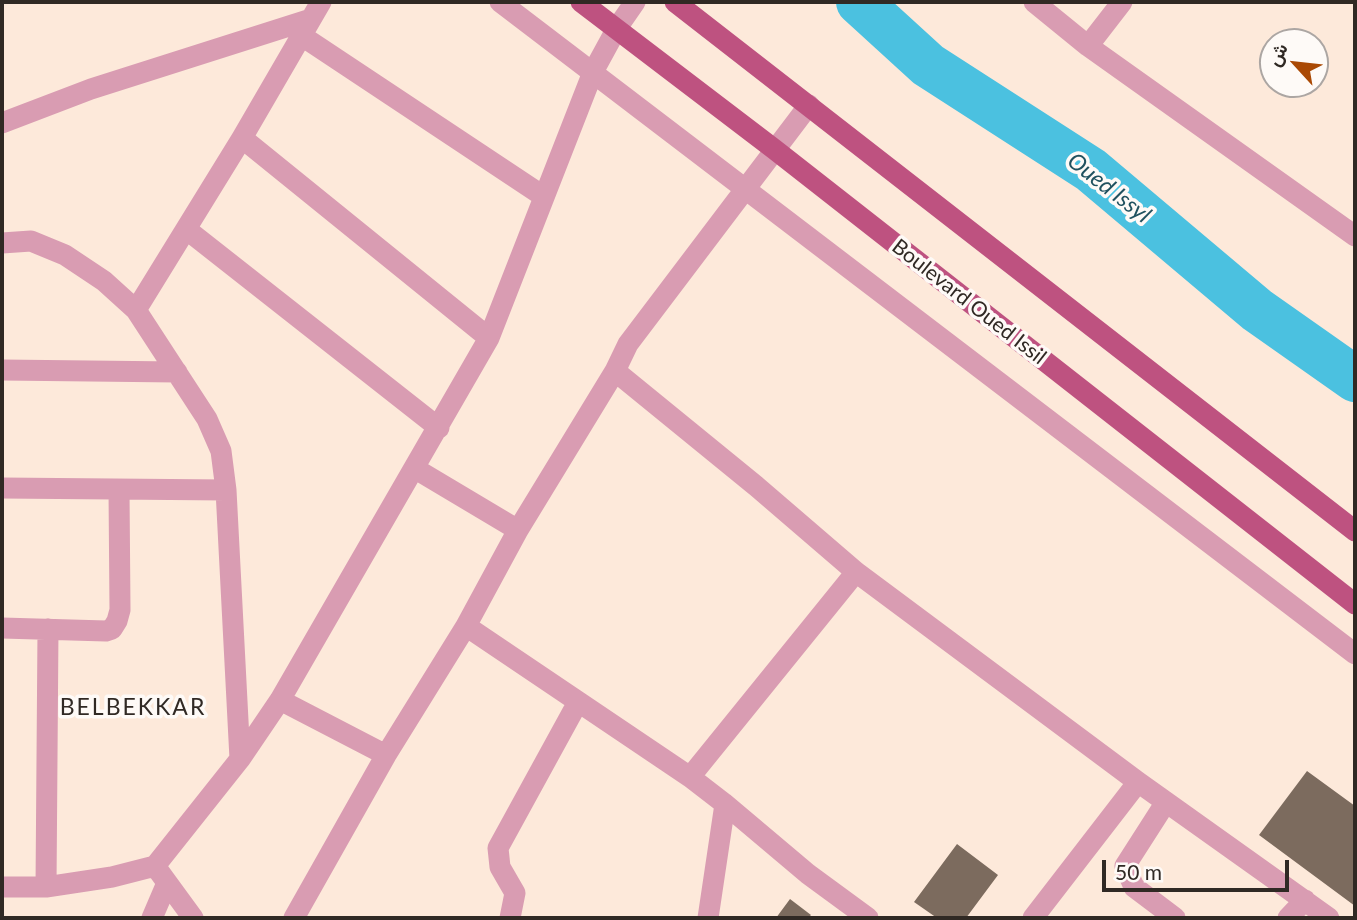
<!DOCTYPE html>
<html>
<head>
<meta charset="utf-8">
<style>
	body { margin:0 }
	#map { position:relative; width:1357px; height:920px; overflow:hidden; background:#fde9da; font-family:Lato,Vazirmatn,sans-serif }
	canvas { display:block }
	.frame { position:absolute; inset:0; border:4px solid #302924; pointer-events:none }
	.north { position:absolute; left:1259px; top:28px; width:70px; height:70px; box-sizing:border-box; background:#fefaf7; border:2px solid #aca6a3; border-radius:50%; rotate:297deg; font-size:19px; font-weight:700; line-height:28px; text-align:center; color:#302924 }
	.north::after { content:''; display:block; margin:auto; width:24px; height:32px; background:#aa4904; clip-path:polygon(50% 0,100% 100%,50% 72%,0 100%) }
	.scale { position:absolute; left:1102px; top:860px; width:187px; height:32px; box-sizing:border-box; border:4px solid #302924; border-top:0; padding-left:9px; font-size:21px; line-height:24px; white-space:nowrap; color:#302924; -webkit-text-stroke:5px #fefaf7; paint-order:stroke }
</style>
</head>
<body>
<div id="map">
<canvas width="1357" height="920"></canvas>
<div class="frame"></div>
<div class="north">ش</div>
<div class="scale">50 m</div>
</div>
<script>
const context = document.querySelector('canvas').getContext('2d');
context.lineJoin = 'round';
const shape = rows => new Path2D(rows.map(r => 'M' + r).join(''));
function strokePath(path, color, width, dash) { context.strokeStyle = color; context.lineWidth = width; context.lineCap = dash ? 'butt' : 'round'; context.setLineDash(dash || []); context.stroke(path); }
function paint(path, color) { context.fillStyle = color; context.fill(path, 'evenodd'); }
function label(font, color, halo, rows, align = 'center') {
  context.font = font + ' Lato,sans-serif'; context.lineWidth = 7; context.setLineDash([]); context.textBaseline = 'middle'; context.strokeStyle = halo; context.fillStyle = color; for (const [text, x, y, turn = 0] of rows) {
    context.save(); context.translate(x, y); context.rotate((+turn || 0) * Math.PI / 180); context.textAlign = isNaN(turn) ? turn : align; if (halo) context.strokeText(text, 0, 0); context.fillText(text, 0, 0); context.restore();
  }
}
const river = shape([
	[859,2,928,65,1091,170,1257,310,1355,379]
]);
const building = shape([
	[1307,771,1355,806,1355,906,1259,835],
	[957,844,998,875,966,918,937,918,914,902],
	[790,899,811,915,808,918,776,918]
]);
const minor = shape([
	[500,2,1355,654],
	[1034,2,1088,46,1355,236],
	[302,36,543,196],
	[1088,46,1122,2],
	[2,123,91,89,311,19],
	[242,138,489,338],
	[186,229,439,428],
	[2,243,31,241,65,255,104,281,136,310,207,419,221,451,226,490,240,759],
	[136,310,242,138,321,2],
	[2,370,177,372],
	[615,371,756,486,856,572,1138,782,1329,918],
	[414,468,518,530],
	[2,488,226,490],
	[466,626,690,777,725,804,808,874,868,918],
	[2,628,106,631,112,629,117,621,120,610,119,490],
	[280,700,386,755],
	[690,777,856,572],
	[1166,802,1125,866,1134,887,1175,918],
	[155,866,193,918],
	[2,887,46,887,112,877,155,866,240,759,280,700,489,338,593,72,617,28,635,2],
	[46,887,48,629],
	[152,918,167,883],
	[294,918,386,755,466,626,518,530,615,371,628,344,809,105],
	[510,918,515,893,500,867,498,848,578,702],
	[708,918,725,804],
	[1033,918,1138,782],
	[1288,918,1305,900]
]);
const major = shape([
	[581,2,774,149,1355,604],
	[675,2,1355,531]
]);
const streetNames = [
	["Boulevard Oued Issil",969,302,38]
];
const waterNames = [
	["Oued Issyl",1109,188,38]
];
const neighbourhoodNames = [
	["BELBEKKAR",133,708]
];
strokePath(river, '#4bc1e0', 46);
paint(building, '#7c6b5e');
strokePath(minor, '#d99cb2', 21);
strokePath(major, '#be5280', 21);
label('21px', '#302924', '#fefaf7', streetNames);
label('italic 23px', '#215260', '#fefaf7', waterNames);
context.letterSpacing = '2px';
label('23px', '#302924', '#fefaf7', neighbourhoodNames);
context.letterSpacing = '0px';
</script>
</body>
</html>
